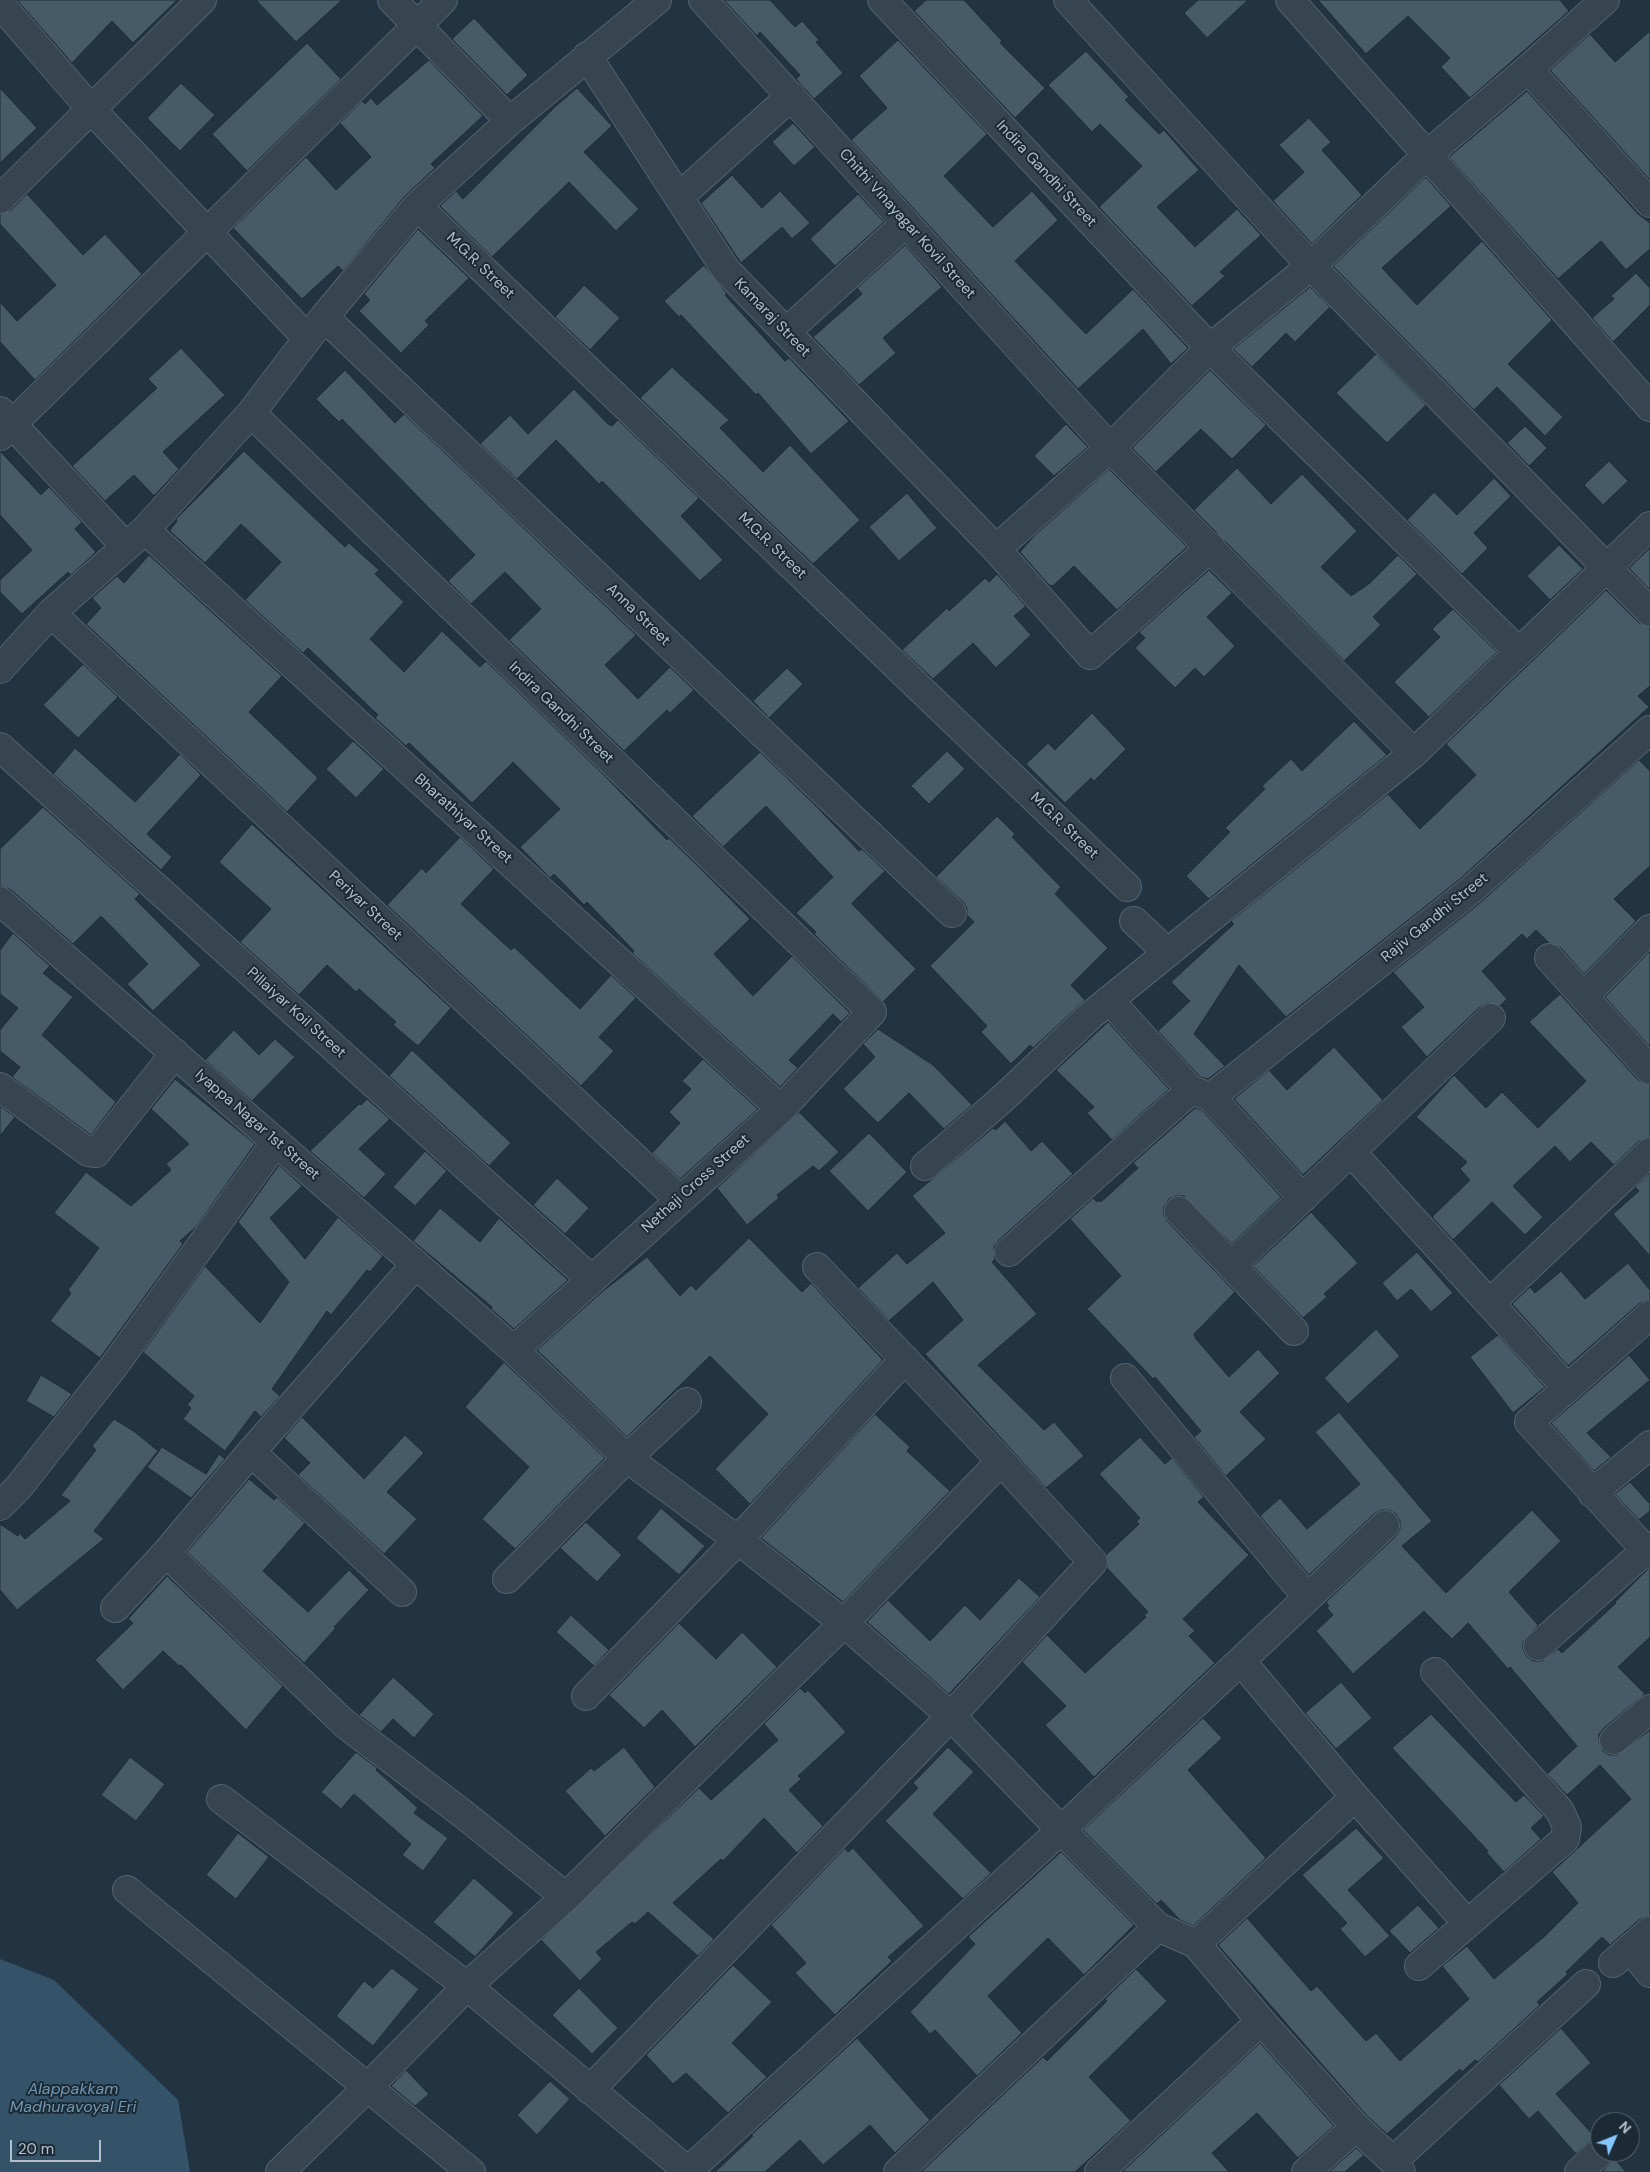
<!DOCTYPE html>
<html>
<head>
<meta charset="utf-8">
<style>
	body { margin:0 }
	#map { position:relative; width:1650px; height:2172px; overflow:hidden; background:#223441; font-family:"DM Sans",sans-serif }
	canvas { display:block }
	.north { position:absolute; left:1590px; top:2112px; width:50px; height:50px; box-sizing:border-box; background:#1b2a35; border:1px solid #586671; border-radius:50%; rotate:46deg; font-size:14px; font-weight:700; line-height:20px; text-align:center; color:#b3c0cb }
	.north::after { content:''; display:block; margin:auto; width:18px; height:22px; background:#84c7ff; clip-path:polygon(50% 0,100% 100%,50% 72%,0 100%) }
	.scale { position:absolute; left:10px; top:2140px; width:91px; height:22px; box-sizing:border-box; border:2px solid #b3c0cb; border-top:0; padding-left:6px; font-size:15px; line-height:18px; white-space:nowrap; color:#b3c0cb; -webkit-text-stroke:4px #1b2a35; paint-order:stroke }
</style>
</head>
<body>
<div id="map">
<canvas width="1650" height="2172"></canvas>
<div class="north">N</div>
<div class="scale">20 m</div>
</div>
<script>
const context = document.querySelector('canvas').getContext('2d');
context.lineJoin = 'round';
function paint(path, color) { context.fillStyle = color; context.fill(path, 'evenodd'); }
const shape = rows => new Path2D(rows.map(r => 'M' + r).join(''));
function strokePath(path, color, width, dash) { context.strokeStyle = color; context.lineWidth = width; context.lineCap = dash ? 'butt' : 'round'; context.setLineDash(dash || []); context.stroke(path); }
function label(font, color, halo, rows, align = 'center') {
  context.font = font + ' "DM Sans",sans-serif'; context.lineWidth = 4; context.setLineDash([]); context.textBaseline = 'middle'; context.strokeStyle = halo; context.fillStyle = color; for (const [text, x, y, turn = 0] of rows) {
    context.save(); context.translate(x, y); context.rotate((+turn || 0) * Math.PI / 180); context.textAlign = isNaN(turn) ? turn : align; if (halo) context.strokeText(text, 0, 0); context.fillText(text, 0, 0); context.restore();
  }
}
const water = shape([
	[0,1959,54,1980,178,2100,190,2172,0,2172]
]);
const building = shape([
	[17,0,177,0,133,43,112,21,72,63,17,0],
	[256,0,342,0,296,42,256,0],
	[724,0,770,0,795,27,802,21,819,40,816,42,843,73,814,99,796,79,800,75,760,32,757,36,724,0],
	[926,0,964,0,1002,41,1000,43,1045,88,1015,118,914,11,926,0],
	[1198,0,1248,0,1207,38,1184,13,1198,0],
	[1318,0,1560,0,1569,11,1470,98,1441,67,1450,58,1408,16,1366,54,1318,0],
	[474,18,528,75,507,95,452,39,474,18],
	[1650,31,1650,180,1550,70,1590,34,1615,62,1650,31],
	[898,40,987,134,944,176,993,227,1032,191,1058,220,1015,261,1086,334,1133,289,1188,348,1171,364,1143,329,1078,389,851,140,887,108,859,76,898,40],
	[307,43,341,79,247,171,212,134,307,43],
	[1086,51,1129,97,1125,100,1159,134,1164,130,1199,170,1157,207,1195,247,1237,209,1261,235,1220,272,1225,276,1192,306,1099,207,1142,166,1100,124,1092,132,1048,85,1086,51],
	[429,60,483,116,431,164,435,168,405,196,343,271,338,266,302,299,233,228,306,157,336,190,371,157,340,123,362,101,365,104,371,98,377,105,429,60],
	[181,83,215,115,180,151,147,118,181,83],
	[0,88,37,128,0,163,0,88],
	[577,88,612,126,584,152,639,209,616,231,569,182,492,257,440,206,456,191,463,199,556,106,577,88],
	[1527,91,1638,214,1650,223,1650,249,1626,270,1601,241,1558,279,1449,157,1527,91],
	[1309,118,1331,142,1322,150,1362,195,1312,244,1273,201,1304,172,1279,145,1309,118],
	[793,123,815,147,794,166,772,142,793,123],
	[732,175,762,208,780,191,810,223,792,239,782,227,741,263,701,203,732,175],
	[1426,177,1451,206,1382,268,1417,305,1482,241,1552,320,1508,364,1563,417,1545,436,1497,387,1474,410,1333,266,1426,177],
	[27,194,83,255,105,234,142,274,35,380,0,342,0,302,17,321,56,285,0,224,0,214,11,210,27,194],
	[858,194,884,222,835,266,810,239,858,194],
	[418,229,469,278,425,321,429,325,401,353,359,311,370,300,364,294,418,229],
	[905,245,942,287,883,338,896,353,859,385,813,337,862,294,857,288,905,245],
	[704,265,727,294,725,295,785,361,789,358,849,421,811,454,758,393,756,395,681,315,679,317,664,301,704,265],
	[1636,273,1650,288,1650,305,1613,342,1592,318,1614,299,1611,296,1636,273],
	[584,285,620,318,590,350,555,317,584,285],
	[1310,287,1330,307,1295,342,1286,333,1252,367,1233,349,1310,287],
	[181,348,225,395,163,452,179,469,154,496,134,475,105,501,72,466,157,388,148,379,181,348],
	[1376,354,1426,405,1387,443,1336,393,1376,354],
	[672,367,729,420,720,428,763,472,790,445,860,520,813,564,640,398,672,367],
	[345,370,395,423,404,414,636,635,605,665,638,699,670,667,694,690,670,713,667,710,624,751,509,640,541,609,505,572,471,604,448,581,475,555,342,419,339,422,316,399,345,370],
	[1210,370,1266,425,1232,459,1201,429,1156,472,1132,448,1210,370],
	[574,389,608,424,612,426,618,420,699,498,681,516,723,560,700,581,602,481,599,484,556,440,517,479,480,444,510,415,528,434,574,389],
	[1066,424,1088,447,1054,476,1034,456,1066,424],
	[1525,426,1547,448,1529,466,1507,443,1525,426],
	[0,451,41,495,49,487,82,522,75,529,96,552,71,575,68,572,22,614,0,592,0,580,32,550,0,515,0,451],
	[244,451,345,547,349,543,379,570,375,574,404,602,370,639,404,672,442,631,480,667,486,661,602,773,667,840,669,838,704,872,750,919,714,954,753,996,792,956,850,1013,841,1022,833,1014,789,1060,798,1068,780,1087,632,953,634,951,587,902,584,905,554,874,550,878,520,847,560,809,513,762,472,803,409,743,406,746,375,718,378,715,308,648,303,653,245,600,281,562,241,524,205,563,171,532,170,530,177,521,176,519,244,451],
	[1609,461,1628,481,1603,505,1584,485,1609,461],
	[1237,468,1271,504,1302,474,1357,531,1321,567,1351,596,1370,583,1398,555,1417,574,1373,617,1381,625,1344,661,1194,510,1237,468],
	[1109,469,1187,547,1117,610,1074,566,1053,586,1049,585,1020,552,1034,536,1109,469],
	[1494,478,1511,496,1474,533,1488,548,1462,574,1407,520,1434,492,1457,515,1494,478],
	[907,493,937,528,899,561,869,527,907,493],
	[1559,545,1583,569,1550,600,1527,576,1559,545],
	[1650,548,1650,590,1629,568,1650,548],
	[149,555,282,676,249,712,318,778,287,812,86,624,101,608,92,598,117,576,124,583,149,555],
	[1209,570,1232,593,1207,617,1235,646,1204,677,1195,668,1175,688,1135,648,1145,638,1139,632,1209,570],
	[997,574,1026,606,1014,616,1031,635,996,668,973,643,933,679,902,650,947,608,949,611,985,578,989,582,997,574],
	[1606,590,1639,623,1650,627,1650,686,1638,696,1649,707,1460,879,1286,1017,1239,965,1194,1034,1225,1066,1208,1079,1200,1077,1158,1031,1190,1001,1171,982,1234,924,1231,921,1388,794,1420,829,1476,775,1446,744,1606,590],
	[1453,609,1497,652,1429,717,1394,682,1440,637,1432,629,1453,609],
	[83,664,118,697,78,738,43,705,83,664],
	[787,668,803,684,769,718,753,701,787,668],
	[1092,713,1126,749,1094,781,1091,778,1065,803,1026,764,1048,743,1055,750,1092,713],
	[1354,721,1387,755,1209,899,1186,876,1230,832,1225,828,1265,789,1262,786,1291,759,1302,771,1354,721],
	[353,741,384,769,356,798,326,769,353,741],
	[75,748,135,802,180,754,201,775,147,834,172,857,161,870,53,774,75,748],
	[947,751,965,769,929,804,911,786,947,751],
	[760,752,815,805,859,851,862,849,885,871,852,903,853,905,916,969,883,1002,814,934,816,932,796,913,833,877,766,806,723,847,692,816,760,752],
	[1639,760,1650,771,1650,866,1614,899,1636,921,1584,974,1561,948,1549,943,1536,930,1527,939,1522,934,1482,971,1507,999,1500,1006,1488,1003,1480,1007,1427,1057,1401,1027,1424,1007,1393,972,1480,903,1639,760],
	[43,807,140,894,135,899,201,965,153,1011,127,984,148,964,101,916,73,944,10,889,0,886,0,849,43,807],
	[997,816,1015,834,1012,837,1061,887,1055,894,1108,948,1071,985,1085,1000,1033,1048,1030,1045,1011,1064,981,1032,987,1026,930,966,974,922,967,915,967,908,963,902,936,877,997,816],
	[252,824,451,1008,418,1046,393,1025,396,1022,359,989,356,992,327,965,299,995,240,942,271,909,219,862,252,824],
	[460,837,494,869,461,904,511,950,514,947,580,1009,611,975,636,998,599,1037,614,1051,581,1086,387,905,422,868,426,873,460,837],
	[13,933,50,966,43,973,73,997,42,1035,116,1102,91,1135,12,1077,20,1067,0,1051,0,1030,18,1008,0,994,0,950,13,933],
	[1650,951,1650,1047,1605,997,1650,951],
	[1560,994,1638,1080,1650,1085,1650,1137,1639,1141,1614,1165,1591,1142,1570,1162,1555,1146,1513,1186,1543,1217,1525,1235,1492,1202,1453,1240,1432,1217,1470,1180,1460,1169,1467,1162,1416,1117,1454,1075,1486,1108,1502,1092,1538,1128,1586,1081,1529,1022,1560,994],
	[1108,1022,1169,1089,1112,1140,1087,1113,1094,1107,1056,1070,1108,1022],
	[878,1029,933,1065,972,1105,944,1129,909,1093,878,1123,843,1089,875,1057,863,1044,878,1029],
	[234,1030,259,1055,275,1039,295,1057,252,1101,205,1060,234,1030],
	[1334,1047,1383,1100,1303,1175,1234,1099,1269,1070,1287,1090,1334,1047],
	[412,1050,511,1143,489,1166,389,1076,412,1050],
	[703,1059,758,1109,680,1179,652,1153,680,1123,669,1112,691,1089,682,1081,703,1059],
	[175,1079,255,1144,196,1227,180,1241,183,1244,100,1358,50,1321,71,1293,68,1290,99,1248,54,1213,86,1172,131,1206,171,1170,166,1164,189,1144,151,1109,175,1079],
	[367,1099,390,1119,359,1149,386,1174,364,1198,310,1151,359,1104,361,1105,367,1099],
	[0,1106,15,1117,0,1136,0,1106],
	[1195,1108,1202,1110,1281,1197,1232,1244,1184,1196,1176,1196,1169,1199,1164,1207,1164,1215,1168,1222,1235,1292,1194,1334,1196,1339,1229,1377,1258,1349,1280,1373,1240,1412,1266,1439,1226,1476,1194,1437,1201,1431,1155,1377,1153,1379,1087,1309,1121,1276,1070,1219,1093,1198,1097,1202,1100,1200,1101,1202,1138,1168,1133,1163,1195,1108],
	[799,1112,839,1152,819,1171,813,1166,777,1195,779,1198,747,1225,717,1188,799,1112],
	[1005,1121,1031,1151,1042,1141,1073,1174,999,1240,994,1247,995,1259,992,1262,1037,1314,978,1365,1044,1430,1054,1422,1084,1456,1046,1488,925,1354,963,1320,933,1282,889,1321,858,1288,897,1253,907,1264,945,1233,912,1196,993,1128,996,1130,1005,1121],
	[869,1133,907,1172,868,1211,829,1171,869,1133],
	[425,1151,447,1171,415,1206,393,1187,425,1151],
	[279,1165,302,1186,270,1218,305,1259,338,1217,383,1256,370,1272,367,1270,331,1315,327,1311,272,1389,280,1396,261,1417,255,1411,225,1451,183,1419,191,1408,187,1405,194,1396,143,1352,205,1266,260,1323,289,1282,238,1222,279,1165],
	[1650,1173,1650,1256,1613,1214,1639,1191,1635,1187,1650,1173],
	[557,1178,589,1208,565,1234,533,1205,557,1178],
	[440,1208,480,1242,499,1218,568,1280,514,1329,491,1309,492,1307,413,1241,440,1208],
	[1311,1212,1358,1263,1324,1294,1327,1297,1303,1318,1253,1266,1311,1212],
	[749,1238,802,1292,811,1283,883,1360,750,1504,715,1469,768,1414,710,1356,627,1437,537,1350,603,1291,647,1257,680,1296,691,1285,696,1290,749,1238],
	[1417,1252,1453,1293,1431,1312,1411,1289,1397,1301,1382,1283,1417,1252],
	[1628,1263,1650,1290,1650,1300,1640,1303,1568,1366,1512,1304,1530,1287,1535,1293,1561,1271,1585,1299,1628,1263],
	[1376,1329,1400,1356,1348,1404,1324,1378,1376,1329],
	[1498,1335,1545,1387,1513,1413,1470,1357,1498,1335],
	[1629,1355,1650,1380,1587,1433,1611,1457,1594,1471,1551,1423,1629,1355],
	[504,1362,605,1458,515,1549,482,1519,529,1467,465,1407,504,1362],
	[41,1375,72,1394,54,1417,26,1401,41,1375],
	[1339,1412,1432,1521,1402,1546,1446,1593,1532,1510,1561,1541,1509,1592,1538,1625,1523,1642,1523,1649,1526,1656,1533,1661,1542,1661,1558,1649,1562,1653,1616,1603,1615,1602,1647,1570,1650,1570,1650,1637,1618,1667,1645,1694,1604,1728,1599,1734,1599,1742,1603,1751,1609,1755,1617,1755,1650,1730,1650,1916,1640,1919,1610,1945,1602,1937,1566,1972,1568,1974,1537,2002,1540,2005,1478,2062,1475,2060,1462,2072,1460,2069,1387,2134,1367,2116,1218,1945,1247,1918,1311,1991,1317,1986,1366,2041,1376,2033,1400,2061,1469,1999,1442,1966,1467,1946,1494,1979,1546,1935,1578,1903,1552,1872,1631,1799,1600,1765,1567,1795,1547,1774,1577,1746,1510,1667,1508,1669,1468,1623,1452,1639,1424,1611,1353,1674,1316,1631,1333,1615,1327,1608,1329,1606,1326,1602,1396,1536,1400,1529,1400,1521,1396,1514,1389,1510,1381,1510,1374,1514,1309,1575,1260,1516,1280,1498,1307,1529,1360,1484,1315,1432,1339,1412],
	[875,1414,910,1447,907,1451,950,1491,843,1602,761,1538,875,1414],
	[302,1417,364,1479,405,1435,424,1453,387,1492,417,1519,384,1554,298,1475,310,1463,284,1438,302,1417],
	[114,1419,135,1432,158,1451,94,1531,104,1539,17,1610,0,1590,0,1524,18,1536,20,1533,25,1539,70,1501,61,1495,96,1450,92,1446,114,1419],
	[1140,1437,1165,1464,1172,1458,1204,1497,1198,1502,1249,1555,1183,1619,1195,1631,1189,1636,1215,1663,1094,1777,1045,1725,1066,1706,1022,1662,1047,1635,1085,1673,1146,1617,1144,1615,1148,1612,1107,1568,1106,1555,1139,1524,1136,1522,1140,1518,1099,1474,1140,1437],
	[162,1447,206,1474,219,1454,225,1459,191,1498,147,1467,162,1447],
	[249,1479,274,1500,277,1497,305,1523,263,1571,308,1612,349,1570,369,1590,334,1627,336,1628,304,1663,187,1552,249,1479],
	[1630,1482,1650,1504,1650,1511,1639,1520,1615,1494,1630,1482],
	[661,1508,705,1546,679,1575,636,1538,661,1508],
	[586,1522,622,1555,597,1582,560,1548,586,1522],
	[167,1576,283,1686,246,1730,181,1665,179,1666,163,1651,123,1690,95,1660,133,1623,128,1619,167,1576],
	[1019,1578,1040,1597,949,1694,867,1622,888,1600,930,1641,965,1605,980,1620,1019,1578],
	[571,1615,609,1650,594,1666,556,1632,571,1615],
	[679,1623,716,1659,742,1632,777,1667,695,1747,662,1710,644,1728,609,1695,679,1623],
	[393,1677,434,1714,414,1738,393,1719,381,1732,359,1715,393,1677],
	[1341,1682,1372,1718,1336,1749,1305,1713,1341,1682],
	[800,1688,805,1693,808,1690,846,1732,798,1776,801,1779,789,1790,823,1826,797,1853,764,1818,723,1861,721,1859,673,1903,714,1939,698,1956,648,1912,635,1924,632,1922,596,1952,602,1959,580,1981,541,1940,699,1788,711,1800,778,1740,764,1724,800,1688],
	[1431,1714,1516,1802,1524,1795,1544,1816,1531,1828,1541,1839,1504,1872,1486,1852,1488,1851,1392,1748,1431,1714],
	[1203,1718,1222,1738,1188,1770,1266,1858,1193,1926,1180,1920,1161,1900,1157,1904,1083,1830,1203,1718],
	[624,1747,655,1787,605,1836,565,1791,591,1768,594,1771,624,1747],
	[948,1747,974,1772,933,1814,991,1873,963,1899,885,1821,918,1788,913,1783,948,1747],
	[356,1752,377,1768,376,1770,418,1808,414,1813,448,1838,423,1871,402,1855,411,1844,354,1794,341,1809,321,1792,356,1752],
	[130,1757,165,1784,136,1821,101,1795,130,1757],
	[1356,1828,1384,1858,1348,1890,1390,1936,1365,1957,1340,1929,1347,1923,1302,1875,1356,1828],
	[238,1833,269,1857,236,1899,206,1875,238,1833],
	[845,1848,848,1852,853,1848,924,1926,888,1957,892,1961,835,2015,795,1973,806,1963,771,1925,845,1848],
	[1061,1852,1134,1925,1084,1975,1048,1938,988,1996,1022,2033,977,2076,935,2030,930,2034,910,2012,975,1944,968,1937,1061,1852],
	[474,1878,514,1913,475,1957,433,1922,474,1878],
	[1418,1905,1439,1928,1410,1953,1389,1931,1418,1905],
	[733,1965,772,2002,732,2043,767,2077,728,2113,686,2073,673,2084,646,2055,733,1965],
	[392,1968,419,1989,373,2046,336,2016,364,1981,373,1988,392,1968],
	[1136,1969,1167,2001,1089,2077,1131,2121,1075,2172,921,2172,1043,2057,1047,2061,1107,2001,1105,1999,1136,1969],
	[579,1988,618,2028,592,2054,552,2015,579,1988],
	[1561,2028,1591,2063,1556,2094,1595,2137,1576,2154,1538,2111,1529,2119,1499,2085,1561,2028],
	[857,2038,930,2120,895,2153,870,2125,823,2165,800,2140,765,2172,715,2172,753,2136,751,2135,857,2038],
	[1260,2043,1334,2126,1298,2158,1257,2113,1212,2153,1229,2172,1122,2172,1260,2043],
	[406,2070,429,2094,415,2106,391,2086,406,2070],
	[550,2081,570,2099,537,2135,517,2115,550,2081],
	[1356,2148,1364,2155,1345,2172,1329,2172,1356,2148],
	[1614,2158,1626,2172,1602,2172,1614,2158]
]);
const minor = shape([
	[392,0,510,121],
	[703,0,1110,448,1414,753],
	[882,0,1210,348,1519,652],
	[1068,0,1311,266,1650,612],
	[1290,0,1650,407],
	[0,4,91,109,307,338],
	[587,56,726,270,996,549,1090,655,1211,547],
	[1528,69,1650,203],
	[679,197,791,96],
	[0,199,202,0],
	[417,206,1127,887],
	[324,317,952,913],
	[786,332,906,223],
	[0,411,126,547],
	[251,413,872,1012,781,1109,514,1350],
	[0,436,443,0],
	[145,530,781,1109],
	[996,549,1110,448,1210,348,1311,266,1427,155,1528,69,1605,0],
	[51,613,679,1199],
	[0,669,51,613,145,530,251,413,324,317,417,206,510,121,657,0],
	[0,747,591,1279],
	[0,901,514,1350,627,1458,738,1540,844,1623,951,1716,1061,1830,1158,1927,1196,1944,1261,2021,1356,2127,1393,2161,1401,2172],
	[1134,921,1168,953],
	[1549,958,1650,1070],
	[1585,995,1650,929],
	[1109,1000,1191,1090,1211,1097,1303,1198],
	[0,1087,88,1152,96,1153,175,1053],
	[1211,1097,1470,891,1650,730],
	[1352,1153,1567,1388],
	[925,1166,1000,1101,1091,1015,1414,753,1650,526],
	[1179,1211,1294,1331],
	[1009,1252,1191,1090],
	[1231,1266,1491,1018],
	[1490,1303,1650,1152],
	[1650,1315,1529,1422,1650,1555],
	[1125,1378,1307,1597],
	[251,1452,402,1592],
	[1592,1493,1650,1445],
	[0,1506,18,1488,114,1366,276,1142],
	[166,1553,345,1724,467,1817,566,1897],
	[507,1579,627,1458,687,1402],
	[115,1608,166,1553,251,1452,416,1264],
	[1538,1646,1646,1550],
	[1241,1661,1355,1797],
	[586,1696,738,1540,905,1359],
	[1614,1740,1650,1709],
	[221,1799,467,1986,689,2172],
	[127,1890,471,2172],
	[1196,1944,1355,1797,1467,1923],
	[1630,1949,1650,1973],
	[1613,1963,1650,1931],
	[1419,1966,1565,1839,1567,1827,1560,1811,1435,1672],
	[590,2090,951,1716,1093,1562,1001,1461,817,1267],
	[1393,2161,1586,1984],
	[688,2171,1061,1830,1385,1525],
	[280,2172,368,2087,467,1986,566,1897,844,1623,1001,1461],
	[898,2172,1158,1927],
	[1099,2172,1261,2021],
	[1306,2172,1356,2127],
	[1579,2172,1600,2152]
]);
const streetNames = [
	["Indira Gandhi Street",1046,174,47],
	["Chithi Vinayagar Kovil Street",907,224,48],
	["M.G.R. Street",480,266,44],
	["Kamaraj Street",772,318,46],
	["M.G.R. Street",772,546,44],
	["Anna Street",638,615,44],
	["Indira Gandhi Street",561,713,44],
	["Bharathiyar Street",463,819,42],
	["M.G.R. Street",1064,826,44],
	["Periyar Street",365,906,43],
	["Rajiv Gandhi Street",1435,918,-39],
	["Pillaiyar Koil Street",296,1013,42],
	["Iyappa Nagar 1st Street",257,1125,41],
	["Nethaji Cross Street",696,1184,-42]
];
const waterNames = [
	["Alappakkam",73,2090],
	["Madhuravoyal Eri",73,2108]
];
paint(water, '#345369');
paint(building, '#465a67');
strokePath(building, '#1d2c37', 1);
strokePath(minor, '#54636e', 30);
strokePath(minor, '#364550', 28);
label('15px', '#b3c0cb', '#1b2a35', streetNames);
label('italic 16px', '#7096b1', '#1b2a35', waterNames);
</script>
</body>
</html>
